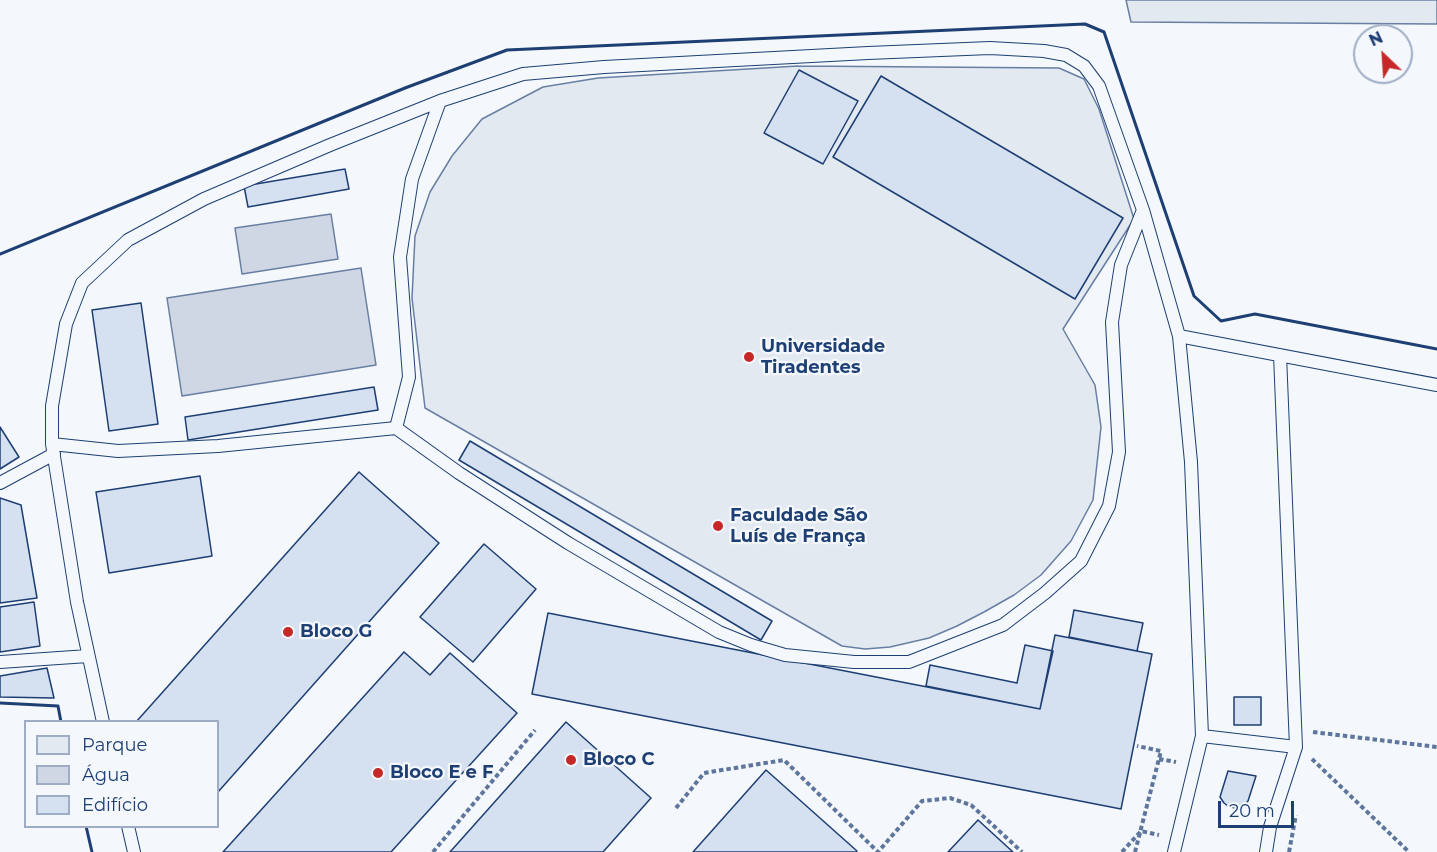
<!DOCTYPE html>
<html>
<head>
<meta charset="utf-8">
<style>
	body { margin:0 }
	#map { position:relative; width:1437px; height:852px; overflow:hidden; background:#f4f7fb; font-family:Montserrat,sans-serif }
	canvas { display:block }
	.legend { position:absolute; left:24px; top:720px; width:195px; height:108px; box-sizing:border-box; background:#f4f7fb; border:2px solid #9eadc5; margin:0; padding:8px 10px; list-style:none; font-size:18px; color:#1d3f73 }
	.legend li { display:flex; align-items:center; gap:12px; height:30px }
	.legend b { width:30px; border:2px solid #9eadc5 }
	.north { position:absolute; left:1353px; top:24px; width:60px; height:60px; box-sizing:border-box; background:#f4f7fb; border:2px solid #9eadc5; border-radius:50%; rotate:335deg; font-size:16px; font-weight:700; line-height:24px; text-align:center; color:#1d3f73 }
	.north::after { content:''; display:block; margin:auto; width:21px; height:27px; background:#c62828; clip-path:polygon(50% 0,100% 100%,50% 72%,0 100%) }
	.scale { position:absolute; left:1218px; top:801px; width:76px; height:27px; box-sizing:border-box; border:3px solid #1d3f73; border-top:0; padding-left:8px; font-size:18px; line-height:21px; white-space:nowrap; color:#1d3f73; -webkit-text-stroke:4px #f4f7fb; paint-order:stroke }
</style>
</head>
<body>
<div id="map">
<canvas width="1437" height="852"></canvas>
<ul class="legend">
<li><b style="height:16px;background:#e3e9f0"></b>Parque</li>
<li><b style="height:16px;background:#cfd7e4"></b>Água</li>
<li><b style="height:16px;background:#d5e0f0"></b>Edifício</li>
</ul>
<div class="north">N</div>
<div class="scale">20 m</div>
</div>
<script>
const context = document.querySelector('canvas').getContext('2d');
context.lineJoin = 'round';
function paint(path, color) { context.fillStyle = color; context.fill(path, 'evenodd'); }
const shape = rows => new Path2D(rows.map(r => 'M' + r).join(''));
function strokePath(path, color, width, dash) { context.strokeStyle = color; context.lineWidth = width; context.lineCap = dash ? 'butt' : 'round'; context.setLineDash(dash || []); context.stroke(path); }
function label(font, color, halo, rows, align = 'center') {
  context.font = font + ' Montserrat,sans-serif'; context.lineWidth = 4.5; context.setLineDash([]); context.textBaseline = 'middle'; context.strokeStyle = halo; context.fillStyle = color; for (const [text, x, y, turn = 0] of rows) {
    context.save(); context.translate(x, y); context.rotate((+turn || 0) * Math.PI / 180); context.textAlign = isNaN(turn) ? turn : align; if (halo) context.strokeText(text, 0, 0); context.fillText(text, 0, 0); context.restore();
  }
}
const green = shape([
	[1126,0,1437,0,1437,24,1131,22,1126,0],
	[798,66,1059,68,1084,79,1099,109,1134,219,1063,329,1095,385,1101,427,1093,500,1071,541,1041,575,1014,595,984,612,957,626,929,638,890,647,865,649,842,646,425,408,412,298,415,236,430,192,452,156,482,119,543,87,598,78,798,66]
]);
const water = shape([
	[331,214,338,259,242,274,235,228,331,214],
	[361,268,376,365,182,396,167,298,361,268]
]);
const building = shape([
	[799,70,858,101,823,164,764,133,799,70],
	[881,76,1123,218,1075,299,833,157,881,76],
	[345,169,349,189,248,207,244,186,345,169],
	[141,303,158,424,109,431,92,310,141,303],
	[374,387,378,410,188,440,185,417,374,387],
	[0,427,19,457,0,469,0,427],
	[470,441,772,621,761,640,459,460,470,441],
	[359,472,439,543,218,792,218,722,136,722,359,472],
	[200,476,212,556,109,573,96,492,200,476],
	[0,498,21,505,37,598,0,603,0,498],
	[484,544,536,589,473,662,420,617,484,544],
	[34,602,40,646,0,652,0,607,34,602],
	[1074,610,1143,623,1137,651,1069,637,1074,610],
	[548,613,1040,709,1055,635,1152,654,1121,809,532,694,548,613],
	[1025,645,1053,651,1040,709,926,686,930,665,1017,683,1025,645],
	[404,652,430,675,450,653,517,713,391,852,223,852,404,652],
	[47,668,54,698,0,697,0,676,47,668],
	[1234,697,1261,697,1261,725,1234,725,1234,697],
	[566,722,651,798,603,852,450,852,566,722],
	[766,770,857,851,856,852,693,852,766,770],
	[1228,771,1256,776,1248,801,1243,807,1235,808,1228,806,1224,803,1220,797,1228,771],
	[978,820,1013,852,948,852,978,820]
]);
const path = shape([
	[1313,732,1437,747],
	[1159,759,1176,762],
	[1312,759,1409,852],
	[676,808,704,773,784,760,878,852,922,801,950,798,971,805,1022,852],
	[433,852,535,730],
	[1122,852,1141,831,1159,835],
	[1135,852,1161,751,1137,746],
	[1289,852,1296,815]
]);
const lane = shape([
	[396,428,409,377,400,257,412,179,440,101],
	[52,444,118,451,218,446,396,428,459,473,568,543,719,632,751,645,785,655,854,662,909,662,1003,625,1045,593,1081,561,1109,506,1119,452,1112,322,1121,265,1143,210],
	[0,483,54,454],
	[0,662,88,656],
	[103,722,77,602,52,444,52,406,66,324,82,283,128,240,204,199,330,145,440,101,523,74,604,67,868,53,990,48,1044,51,1066,55,1084,66,1099,86,1143,210,1179,336,1437,385],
	[1202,736,1296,747],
	[128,826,134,852],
	[1174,852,1202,736,1191,462,1179,336],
	[1266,852,1270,827,1296,747,1280,355]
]);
const wall = shape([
	[0,254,405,88,507,50,1085,24,1104,32,1194,296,1221,321,1255,314,1437,349],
	[0,703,58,706,61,722],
	[86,826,92,852]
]);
const markers = [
	[749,357,6,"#c62828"],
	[718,526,6,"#c62828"],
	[288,632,6,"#c62828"],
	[571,760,6,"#c62828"],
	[378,773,6,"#c62828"]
];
const poiNames = [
	["Universidade",761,347],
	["Tiradentes",761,368],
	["Faculdade São",730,516],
	["Luís de França",730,537],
	["Bloco G",300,632],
	["Bloco C",583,760],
	["Bloco E e F",390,773]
];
paint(green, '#e3e9f0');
strokePath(green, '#687fa3', 1.5);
paint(water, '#cfd7e4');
strokePath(water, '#687fa3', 1.5);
paint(building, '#d5e0f0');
strokePath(building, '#1d3f73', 1.5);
strokePath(lane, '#1d3f73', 14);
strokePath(path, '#5e769c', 4, [4.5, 3]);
strokePath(lane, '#f4f7fb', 12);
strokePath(wall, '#1d3f73', 3);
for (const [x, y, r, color] of markers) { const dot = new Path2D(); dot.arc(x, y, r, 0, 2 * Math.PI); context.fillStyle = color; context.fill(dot); strokePath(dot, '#f4f7fb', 2); }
label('bold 18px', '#1d3f73', '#f4f7fb', poiNames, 'left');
</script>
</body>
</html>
